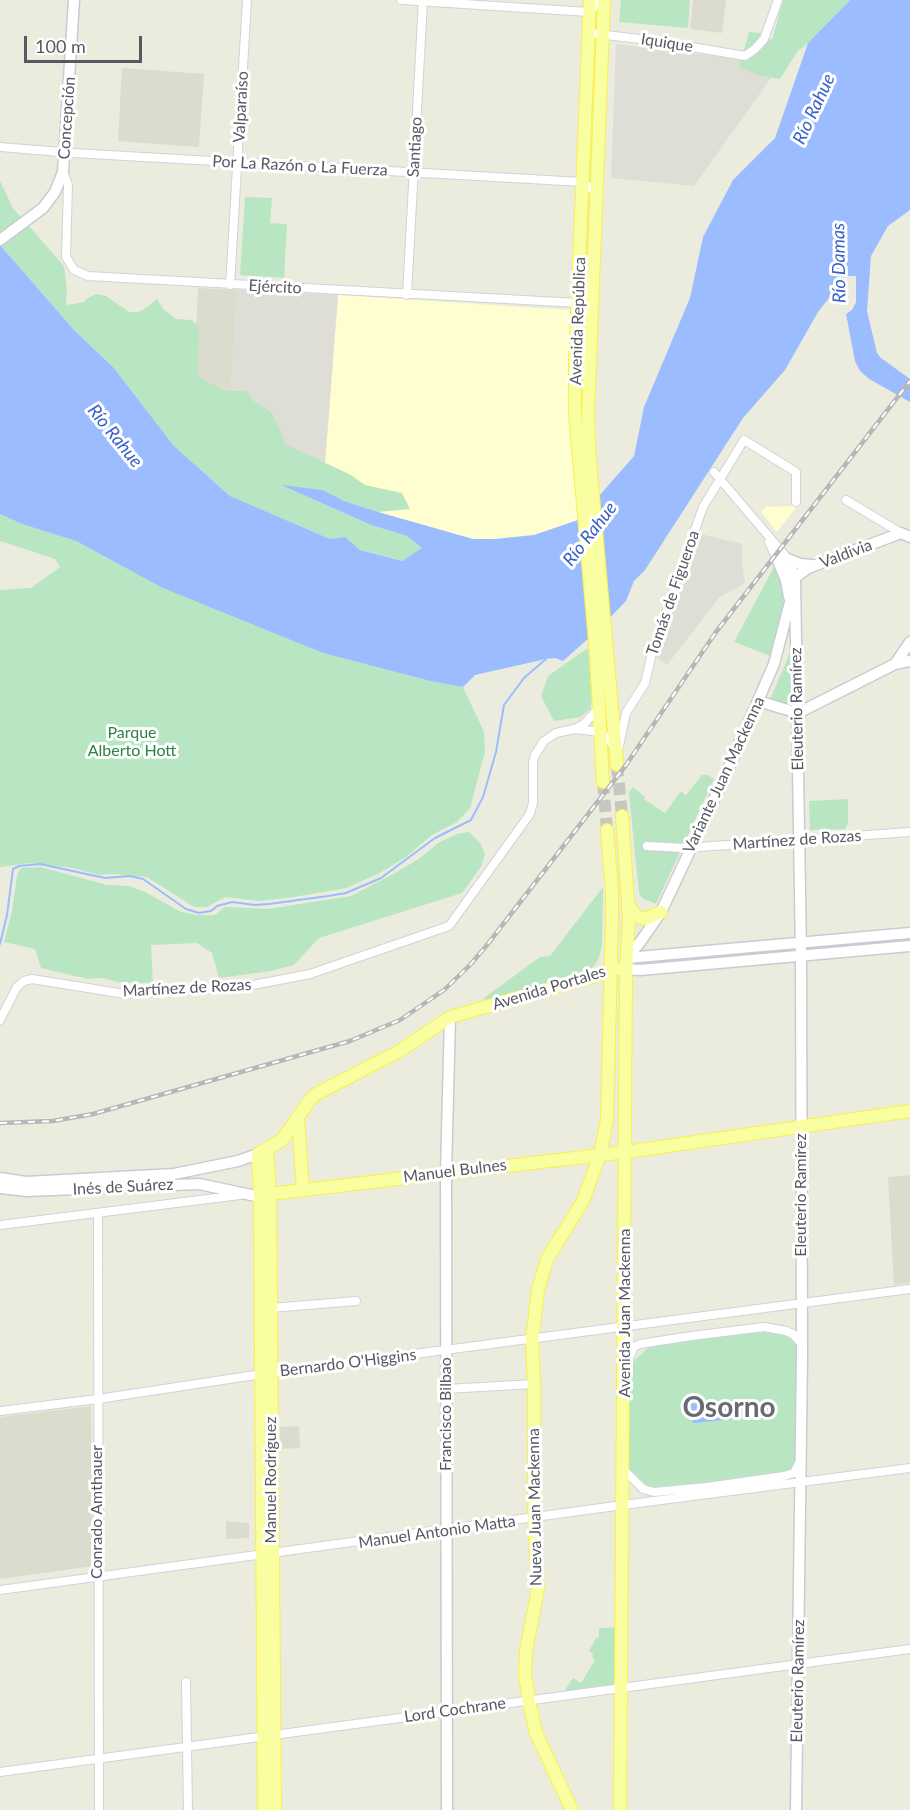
<!DOCTYPE html>
<html>
<head>
<meta charset="utf-8">
<style>
	body { margin:0 }
	#map { position:relative; width:910px; height:1810px; overflow:hidden; background:#ececde; font-family:Lato,sans-serif }
	canvas { display:block }
	.scale { position:absolute; left:24px; top:36px; width:118px; height:27px; box-sizing:border-box; border:3px solid #575961; border-top:0; padding-left:8px; font-size:18px; line-height:21px; white-space:nowrap; color:#575961; -webkit-text-stroke:4px #fff; paint-order:stroke }
</style>
</head>
<body>
<div id="map">
<canvas width="910" height="1810"></canvas>
<div class="scale">100 m</div>
</div>
<script>
const context = document.querySelector('canvas').getContext('2d');
context.lineJoin = 'round';
function paint(path, color) { context.fillStyle = color; context.fill(path, 'evenodd'); }
const shape = rows => new Path2D(rows.map(r => 'M' + r).join(''));
function strokePath(path, color, width, dash) { context.strokeStyle = color; context.lineWidth = width; context.lineCap = dash ? 'butt' : 'round'; context.setLineDash(dash || []); context.stroke(path); }
function label(font, color, halo, rows, align = 'center') {
  context.font = font + ' Lato,sans-serif'; context.lineWidth = 6; context.setLineDash([]); context.textBaseline = 'middle'; context.strokeStyle = halo; context.fillStyle = color; for (const [text, x, y, turn = 0] of rows) {
    context.save(); context.translate(x, y); context.rotate((+turn || 0) * Math.PI / 180); context.textAlign = isNaN(turn) ? turn : align; if (halo) context.strokeText(text, 0, 0); context.fillText(text, 0, 0); context.restore();
  }
}
const commercial = shape([
	[338,295,570,310,571,389,578,520,534,535,495,539,473,539,378,512,323,490],
	[797,506,777,532,761,512,766,507]
]);
const industrial = shape([
	[616,44,781,64,694,186,611,178],
	[237,290,338,295,323,490,281,485,230,406],
	[701,534,742,544,742,563,745,583,719,598,667,665,656,657]
]);
const education = shape([
	[693,0,726,0,722,33,690,29],
	[122,68,204,74,199,147,118,141],
	[198,288,237,290,230,406,194,377],
	[910,1175,910,1283,894,1285,888,1177],
	[91,1406,93,1566,0,1579,0,1417],
	[299,1426,300,1448,280,1449,280,1427],
	[226,1521,249,1523,249,1538,226,1539]
]);
const green = shape([
	[621,0,690,0,688,28,619,22],
	[783,0,850,0,808,43,797,52,780,79,761,76,739,67,749,32,760,33,772,40],
	[0,181,13,208,64,266,67,290,66,305,85,302,86,299,96,294,106,296,129,312,137,312,143,310,157,299,163,309,176,319,192,320,199,327,198,376,225,391,247,391,253,401,270,411,280,429,285,444,351,475,365,485,402,493,410,509,378,512,344,501,323,490,283,486,371,525,407,536,423,549,403,561,360,550,345,538,330,539,230,496,174,446,113,367,75,331,0,245],
	[245,197,272,198,270,223,287,224,284,278,240,275],
	[0,514,22,524,76,541,115,562,323,653,430,681,463,687,484,732,485,752,470,808,457,822,432,835,406,857,378,874,346,888,294,897,259,901,225,897,207,907,194,907,147,877,114,874,99,875,72,868,32,863,0,867,0,590,31,588,60,567,55,559,0,541],
	[774,567,781,577,785,596,785,608,773,657,734,642],
	[588,648,592,701,590,709,581,717,554,721,541,696,548,676],
	[790,653,794,653,795,708,772,704,771,697],
	[702,775,708,775,714,779,656,904,642,898,639,893,629,793,633,787,645,797,644,799,665,813,681,791,686,795],
	[848,799,848,824,845,829,810,830,809,801],
	[469,832,480,843,485,854,481,867,462,893,319,938,294,965,271,971,219,978,212,953,197,943,151,945,153,983,117,982,103,978,88,979,41,968,35,949,4,942,12,911,17,875,21,868,40,867,107,885,129,886,145,892,179,911,196,915,215,915,225,907,268,909,351,896,397,872,420,858,438,843,457,834],
	[603,887,602,946,598,960,593,967,582,973,485,1001,484,998,540,957,550,956],
	[770,1329,793,1339,797,1344,799,1461,792,1471,785,1473,652,1489,628,1470,628,1366,650,1346],
	[623,1627,621,1687,562,1695,573,1678,581,1683,595,1660,592,1657,593,1654,589,1651,596,1638,599,1637,599,1628]
]);
const water = shape([
	[850,0,910,0,910,210,888,226,871,256,867,311,877,353,881,358,910,379,910,402,869,379,860,371,855,361,846,314,852,310,856,302,856,276,846,276,818,312,785,370,743,418,645,570,634,581,626,601,599,629,563,661,555,658,546,659,475,675,463,687,430,681,323,653,163,588,76,541,22,524,0,514,0,245,75,331,113,367,174,446,230,496,330,539,345,537,360,550,402,561,422,548,407,536,371,525,281,485,323,490,344,501,378,512,473,539,495,539,534,535,578,520,634,456,644,407,690,298,703,237,733,180,775,138,808,43],
	[733,1400,735,1419,693,1423,691,1404]
]);
const stream = shape([
	[0,944,7,915,13,869,19,866,40,864,105,878,130,876,143,879,186,909,199,913,211,911,217,906,232,902,255,905,269,904,328,896,346,893,381,878,435,838,471,820,483,797,496,752,504,705,524,678,546,659]
]);
const primaryTunnel = shape([
	[617,765,622,816],
	[603,782,607,830]
]);
const street = shape([
	[401,0,589,12,601,0],
	[589,33,656,41,745,56,755,49,764,39,778,0],
	[0,147,73,153,582,182,597,193],
	[63,172,68,185,66,257,74,270,88,276,578,303],
	[230,285,247,0],
	[407,295,423,0],
	[714,472,788,559,792,565,795,579],
	[846,500,901,533],
	[769,542,778,561,794,578],
	[576,728,584,724,599,708],
	[619,746,626,713,645,683,653,649,703,507,744,440,796,472,796,502],
	[647,846,685,848,910,832],
	[0,1020,17,987,24,981,32,979,125,994,237,988,310,974,449,926,530,814,533,803,533,762,535,755,544,741,556,733,574,729,593,731,605,736,614,746],
	[98,1213,99,1810],
	[0,1225,240,1195],
	[270,1308,356,1301],
	[625,1367,634,1347,640,1344,691,1336,764,1327,786,1331,793,1334,801,1343],
	[446,1389,534,1384],
	[0,1411,98,1399,262,1374,910,1289],
	[623,1469,643,1489,654,1492,707,1487,784,1476,794,1473,799,1463],
	[0,1590,623,1505,910,1468],
	[186,1682,188,1810],
	[0,1772,910,1649]
]);
const secondary = shape([
	[0,240,43,208,55,192,63,172,74,0],
	[788,559,800,564,812,565],
	[778,561,786,580,789,597],
	[795,579,801,955,802,1356,796,1810],
	[793,586,796,577,808,568,901,533,910,537],
	[895,664,910,642],
	[758,701,798,713,895,664,910,661],
	[627,958,641,941,661,912,726,774,774,664,790,602],
	[627,958,910,933],
	[626,969,640,970,910,946],
	[0,1178,26,1182,174,1174,238,1161,258,1154],
	[0,1188,27,1191,199,1184,256,1196,268,1194],
	[447,1810,446,1172,450,1017]
]);
const primary = shape([
	[590,0,575,361,575,413,596,654,603,782],
	[604,0,588,412,589,450,617,765],
	[629,906,636,916,645,919,661,912],
	[298,1118,303,1190],
	[267,1150,270,1194,275,1810],
	[270,1194,626,1152,910,1111],
	[264,1810,260,1195,258,1154,282,1140,310,1100,316,1094,398,1052,450,1017,595,976,611,969,626,969],
	[572,1810,536,1733,529,1701,525,1674,526,1651,538,1589,534,1519,534,1384,532,1339,538,1290,547,1259,583,1201,600,1154,607,1120,612,920,612,890,607,830],
	[620,1810,626,969,629,918,622,816]
]);
const rail = shape([
	[0,1123,53,1121,93,1114,350,1041,400,1020,444,990,470,965,487,945,626,765,716,632,910,381]
]);
const streetNames = [
	["Iquique",667,43,9],
	["Valparaíso",241,107,-87],
	["Concepción",67,118,-86],
	["Santiago",415,147,-87],
	["Por La Razón o La Fuerza",300,166,3],
	["Ejército",275,287,3],
	["Avenida República",578,321,-88],
	["Valdivia",846,554,-21],
	["Tomás de Figueroa",673,593,-71],
	["Eleuterio Ramírez",797,709,-91],
	["Variante Juan Mackenna",724,775,-65],
	["Martínez de Rozas",797,840,-4],
	["Martínez de Rozas",187,988,-3],
	["Avenida Portales",549,988,-17],
	["Manuel Bulnes",455,1171,-7],
	["Inés de Suárez",123,1187,-3],
	["Eleuterio Ramírez",801,1195,-90],
	["Avenida Juan Mackenna",625,1313,-90],
	["Bernardo O'Higgins",348,1363,-7],
	["Francisco Bilbao",446,1414,-90],
	["Manuel Rodríguez",271,1480,-90],
	["Nueva Juan Mackenna",535,1507,-91],
	["Conrado Amthauer",97,1512,-90],
	["Manuel Antonio Matta",437,1532,-8],
	["Eleuterio Ramírez",798,1681,-89],
	["Lord Cochrane",455,1710,-8]
];
const parkNames = [
	["Parque",132,733],
	["Alberto Hott",132,751]
];
const waterNames = [
	["Río Rahue",814,109,-65],
	["Río Damas",839,263,-91],
	["Río Rahue",115,436,51],
	["Río Rahue",590,534,-52]
];
const townNames = [
	["Osorno",729,1408]
];
paint(commercial, '#fffed0');
paint(industrial, '#dfded6');
paint(education, '#dbdccd');
paint(green, '#b8e6c2');
paint(water, '#9bbdff');
strokePath(stream, '#9bbdff', 2);
strokePath(primaryTunnel, '#c7c7bf', 12, [12, 6]);
strokePath(street, '#d1d2d9', 10);
strokePath(secondary, '#c9cbd4', 13);
strokePath(primary, '#faef49', 14);
strokePath(street, '#fff', 8);
strokePath(secondary, '#fff', 10);
strokePath(primary, '#f9ffa0', 12);
strokePath(rail, '#b6b7b7', 4.5);
strokePath(rail, '#fff', 2, [7]);
label('16px', '#575961', '#fff', streetNames);
label('16px', '#2e8244', '#fff', parkNames);
label('italic 18px', '#375ec9', '#fff', waterNames);
label('bold 28px', '#686b73', '#fff', townNames);
</script>
</body>
</html>
